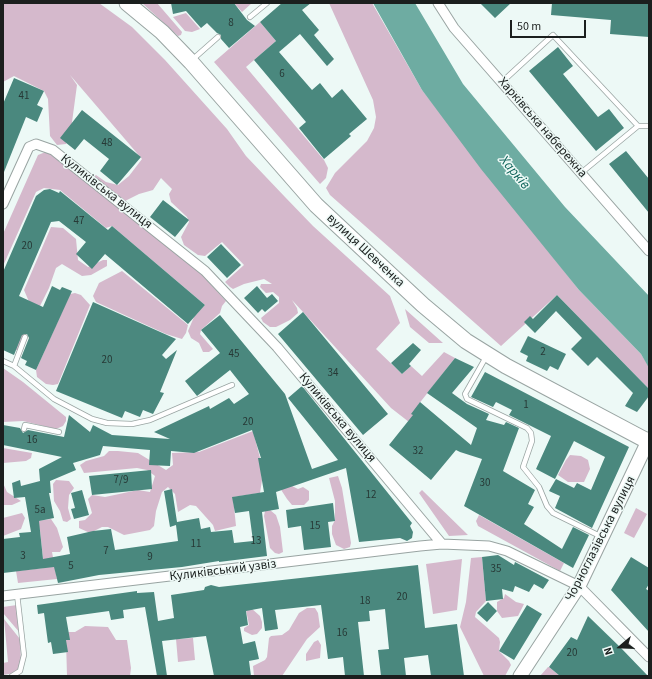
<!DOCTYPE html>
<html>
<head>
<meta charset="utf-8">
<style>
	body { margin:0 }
	#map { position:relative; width:652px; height:679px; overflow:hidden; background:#edf9f6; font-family:"Source Sans 3",sans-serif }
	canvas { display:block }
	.frame { position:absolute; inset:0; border:4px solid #1b1f1e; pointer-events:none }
	.north { position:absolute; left:600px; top:627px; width:40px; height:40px; -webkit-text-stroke:3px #edf9f6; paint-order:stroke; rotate:251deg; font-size:11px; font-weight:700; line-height:16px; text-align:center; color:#1b1f1e }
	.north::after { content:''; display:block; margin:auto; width:14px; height:18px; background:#1b1f1e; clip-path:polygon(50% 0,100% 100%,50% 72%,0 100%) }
	.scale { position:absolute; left:510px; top:20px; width:76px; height:18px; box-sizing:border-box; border:2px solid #1b1f1e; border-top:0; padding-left:5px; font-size:12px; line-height:14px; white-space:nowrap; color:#1b1f1e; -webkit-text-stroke:3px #edf9f6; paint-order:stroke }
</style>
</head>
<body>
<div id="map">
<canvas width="652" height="679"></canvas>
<div class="frame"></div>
<div class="north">N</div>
<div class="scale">50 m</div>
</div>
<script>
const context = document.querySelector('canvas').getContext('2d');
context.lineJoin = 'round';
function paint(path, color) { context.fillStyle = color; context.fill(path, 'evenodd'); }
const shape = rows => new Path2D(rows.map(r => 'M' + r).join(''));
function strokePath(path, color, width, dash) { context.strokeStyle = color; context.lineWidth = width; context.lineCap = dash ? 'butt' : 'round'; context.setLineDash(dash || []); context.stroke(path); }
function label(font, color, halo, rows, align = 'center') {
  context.font = font + ' "Source Sans 3",sans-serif'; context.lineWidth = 3; context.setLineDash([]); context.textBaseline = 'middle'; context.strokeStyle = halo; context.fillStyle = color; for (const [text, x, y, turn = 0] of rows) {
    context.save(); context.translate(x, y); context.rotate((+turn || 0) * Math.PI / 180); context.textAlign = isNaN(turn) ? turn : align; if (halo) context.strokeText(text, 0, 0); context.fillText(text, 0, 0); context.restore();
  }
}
const green = shape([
	[3,3,99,3,132,27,165,60,227,129,246,156,285,197,313,226,390,296,400,323,376,349,402,374,411,366,422,376,444,352,455,358,418,405,421,408,409,422,391,408,292,300,297,308,298,313,290,320,276,327,270,327,263,322,261,318,279,303,279,297,273,292,266,293,260,287,261,284,272,284,264,279,244,284,233,289,230,287,225,282,244,265,222,242,205,256,198,255,184,245,181,237,189,222,187,217,171,202,169,194,172,189,161,178,153,190,139,194,125,201,117,199,91,177,96,175,106,182,118,185,129,176,142,159,70,75,77,85,70,137,66,144,57,145,50,136,48,99,44,91,14,76,3,82],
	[142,3,157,3,182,32,181,35,178,36],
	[234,3,252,3,242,12],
	[329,3,372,3,422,90,579,290,641,354,649,367,649,389,557,295,501,346,330,195,326,188,335,173,367,141,374,128,376,117,373,100],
	[186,13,200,29,192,32,185,31,173,17],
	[260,22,276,41,246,67,324,160,328,168,326,178,320,184,214,62],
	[48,151,56,156,201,274,226,301,222,306,220,313,201,330,200,334,213,349,209,352,203,352,199,343,191,338,188,331,194,317,205,305,112,226,106,228,60,190,44,188,36,192,3,266,3,234,38,155],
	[51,227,63,228,76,239,78,260,88,267,103,260,107,260,107,266,91,275,82,276,62,264,56,268,49,288,18,350,15,350,30,304,24,290],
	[122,271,188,325,186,333,182,339,166,334,96,302,93,296,99,283],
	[75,293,81,295,90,305,58,384,53,385,46,384,37,377,36,370,70,294],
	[405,309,443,343,429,343,410,327],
	[3,368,23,382,66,417,66,421,63,426,56,429,23,421,3,422],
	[253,431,260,458,262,480,260,493,233,497,236,526,215,531,213,525,196,506,190,505,178,512,175,494,168,487,162,492,156,511,154,526,150,530,124,535,108,527,102,527,90,533,79,528,79,521,85,520,92,513,88,499,92,495,105,497,138,490,150,492,155,476,147,470,137,468,84,473,80,465,86,461,104,456,109,451,118,451,138,453,166,470,173,465,172,453,199,452],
	[3,448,32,453,31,458,26,461,3,463],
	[570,455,581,456,588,460,590,469,584,482,568,482,558,475,566,460],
	[338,476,342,488,351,543,350,547,344,549,336,545,332,534,332,526,335,520,335,501,329,478],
	[56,480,69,481,74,488,69,495,68,508,71,519,67,522,63,521,60,511,54,501,53,484],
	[3,483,7,492,21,501,12,505,3,505],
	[288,484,298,489,303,487,309,491,309,500,304,505,292,505,287,499,278,485],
	[422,490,468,535,449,536,419,493],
	[636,508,647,514,634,538,624,533],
	[270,510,276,515,280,527,283,552,279,554,275,553,270,548,264,516,265,511],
	[22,513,25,518,21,529,3,536,3,518],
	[479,515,564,563,560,571,478,526,476,521],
	[51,519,57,528,63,547,60,552,52,552,57,579,18,583,16,571,44,568,40,530,37,521],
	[482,557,486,601,476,612,475,617,499,638,500,642,499,651,509,661,511,665,505,676,484,676,460,627,466,602,471,558],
	[462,559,457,610,433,614,426,564],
	[505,594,516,602,524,604,518,616,502,618,497,611,497,602,504,598],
	[17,605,20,633,3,613,3,607],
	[251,608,260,616,262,622,262,628,257,634,252,635,244,631,244,628,249,625,246,610],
	[307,608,315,608,318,613,320,627,307,639,282,676,254,676,253,666,265,660,267,657,269,638,271,636,282,635,289,630,299,613],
	[4,619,20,639,21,662,19,669,15,673,3,675,3,663,8,662],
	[85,626,108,627,116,640,127,640,131,668,130,676,67,676,66,640,69,640,68,632,75,632],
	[193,638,195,660,178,662,176,639],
	[318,640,321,645,320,658,306,661,306,654,314,642],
	[548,667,549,667,560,676,540,676]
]);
const water = shape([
	[373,3,415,3,463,84,565,207,649,296,649,368,641,354,579,290,481,169,422,90]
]);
const building = shape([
	[171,3,234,3,247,20,255,26,229,48,221,39,221,35,217,33,207,23,201,28,186,11,173,14],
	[282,3,311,3,302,10,319,30,314,35,334,59,327,66,300,34,279,52,312,90,320,83,332,98,342,89,367,119,349,134,351,136,324,159,299,128,306,122,254,60,276,41,260,22],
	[480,3,511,3,495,18],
	[552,3,649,3,649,37,610,34,611,20,551,15],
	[558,47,573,66,563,74,598,117,609,109,624,128,596,151,529,71],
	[14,78,44,91,37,105,43,108,37,122,26,117,4,172,3,104],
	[82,110,141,157,117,185,100,171,109,159,84,139,75,150,60,138],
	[626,151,649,179,649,213,609,164],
	[50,189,59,193,60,191,108,230,112,226,205,305,188,324,105,254,92,269,76,254,86,242,59,221,51,222,19,296,43,307,52,286,60,290,62,287,72,291,36,370,25,365,27,361,21,358,29,338,27,334,22,335,14,355,3,350,3,272,36,196,44,190],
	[163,200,189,220,175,237,150,217],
	[221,244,241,265,227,278,207,257],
	[257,286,267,298,272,294,278,301,265,312,262,309,258,313,244,298],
	[557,295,649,389,649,396,637,412,625,406,633,393,597,357,588,366,571,349,582,338,556,311,535,333,524,322,530,316,533,319],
	[93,302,176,339,162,355,166,359,177,350,160,392,164,393,153,414,143,410,140,417,125,411,122,418,56,391],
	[303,312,388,414,363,435,278,334],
	[220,315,285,394,312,469,338,460,288,398,302,386,412,523,410,526,413,532,412,538,407,541,400,538,359,542,346,468,276,492,279,509,262,512,267,556,219,562,219,561,182,567,99,575,58,583,54,567,3,573,3,539,20,537,19,533,31,532,25,497,14,498,12,483,20,480,21,486,40,481,39,469,62,457,3,445,3,425,20,428,23,433,28,430,64,437,69,415,90,432,93,425,112,435,170,439,154,432,209,406,210,409,229,398,234,404,249,394,230,370,197,396,185,381,220,353,201,330],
	[252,430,261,458,258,458,264,492,232,497,235,513,249,511,253,541,234,543,232,530,211,532,210,527,201,529,199,518,177,522,172,489,164,491,170,527,176,525,178,541,115,550,111,529,93,531,67,537,70,554,43,559,39,521,54,518,49,493,51,493,50,481,76,470,73,463,100,455,103,446,150,450,149,465,170,466,171,451,194,453],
	[528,336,566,354,558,370,550,366,547,371,526,361,528,356,520,352],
	[413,343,421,350,409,364,411,366,402,374,391,363],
	[455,358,474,367,452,393,467,404,489,414,486,420,504,425,506,422,519,428,503,471,535,490,528,504,534,507,524,524,562,549,573,527,589,535,573,568,464,506,482,459,460,452,456,450,431,480,389,445,413,415,411,414,420,402,471,445,477,428,427,393],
	[485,372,629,447,592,528,555,508,560,496,549,491,556,479,574,488,577,483,591,490,605,457,574,441,555,479,536,469,551,436,509,415,512,410,496,402,493,407,471,397],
	[151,470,152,489,92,495,89,476],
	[82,490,89,515,74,519,71,509,75,508,71,493],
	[333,503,335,521,328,522,331,547,304,550,301,526,288,528,286,510],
	[498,555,514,565,515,562,549,580,543,589,534,584,529,592,515,586,513,592,502,589,503,599,486,601,482,557],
	[631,557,649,568,649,584,646,589,649,591,649,632,611,590],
	[418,565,425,628,457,624,464,676,431,676,428,655,404,658,406,676,381,676,378,650,389,649,385,609,369,611,370,621,358,622,364,676,345,676,343,657,328,659,321,605,275,610,278,629,265,631,262,608,246,611,248,625,240,627,243,644,255,641,259,659,249,661,251,676,214,676,206,636,162,641,167,676,157,676,145,607,123,610,124,618,111,620,109,611,66,617,70,640,66,640,68,652,53,654,51,642,48,643,44,613,38,614,37,605,137,591,137,593,154,592,158,621,174,618,171,595,204,590,205,587,211,585,219,587],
	[488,602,497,611,487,622,477,613],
	[527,605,542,614,514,660,499,651],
	[588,616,621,648,648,676,560,676,549,667,571,637,577,640]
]);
const lane = shape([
	[250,17,267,3],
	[192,60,218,37],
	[502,82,553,35,638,126,649,126],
	[581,173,638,126],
	[486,357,465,394,467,399,527,428,531,433,532,441,523,467,539,487,547,506,553,513,602,537],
	[3,361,14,366,54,399,92,419,107,423,132,424,150,420,232,385],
	[14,366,25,337],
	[24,429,25,425,59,432],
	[12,676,20,671,24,655,17,594]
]);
const street = shape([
	[438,3,454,28,649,251],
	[3,204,29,147,36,144,53,150,205,271,277,347,442,544],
	[3,596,420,546,442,544,489,546,507,551,579,586,649,657]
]);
const secondary = shape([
	[520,676,579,586,649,439]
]);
const primary = shape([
	[127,3,162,32,191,62,316,205,423,305,466,341,506,366,649,442]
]);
const numberNames = [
	["8",231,24],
	["6",282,75],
	["41",24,97],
	["48",107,144],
	["47",79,222],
	["20",27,247],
	["2",543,353],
	["45",234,355],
	["20",107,361],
	["34",333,374],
	["1",526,406],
	["20",248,423],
	["16",32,441],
	["32",418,452],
	["7/9",121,481],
	["30",485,484],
	["12",371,496],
	["5а",40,511],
	["15",315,527],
	["13",256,542],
	["11",196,545],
	["7",106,552],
	["3",23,557],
	["9",150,558],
	["5",71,567],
	["35",496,570],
	["20",402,598],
	["18",365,602],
	["16",342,634],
	["20",572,654]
];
const streetNames = [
	["Харківська набережна",542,128,49],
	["Куликівська вулиця",106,192,38],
	["вулиця Шевченка",365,251,43],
	["Куликівська вулиця",337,418,50],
	["Чорноглазівська вулиця",601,539,-63],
	["Куликівський узвіз",223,571,-7]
];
const waterNames = [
	["Харків",514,173,50]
];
paint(green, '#d5b9cc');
paint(water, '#6eaca2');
paint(building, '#4a887e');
strokePath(lane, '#99a4a2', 6);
strokePath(street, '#99a4a2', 11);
strokePath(secondary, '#99a4a2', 15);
strokePath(primary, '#99a4a2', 17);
strokePath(lane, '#fff', 4.5);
strokePath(street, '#fff', 9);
strokePath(secondary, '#fff', 13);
strokePath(primary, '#fff', 15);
label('11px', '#273936', null, numberNames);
label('13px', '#1b1f1e', '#edf9f6', streetNames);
label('italic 14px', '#10655b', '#edf9f6', waterNames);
</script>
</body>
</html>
